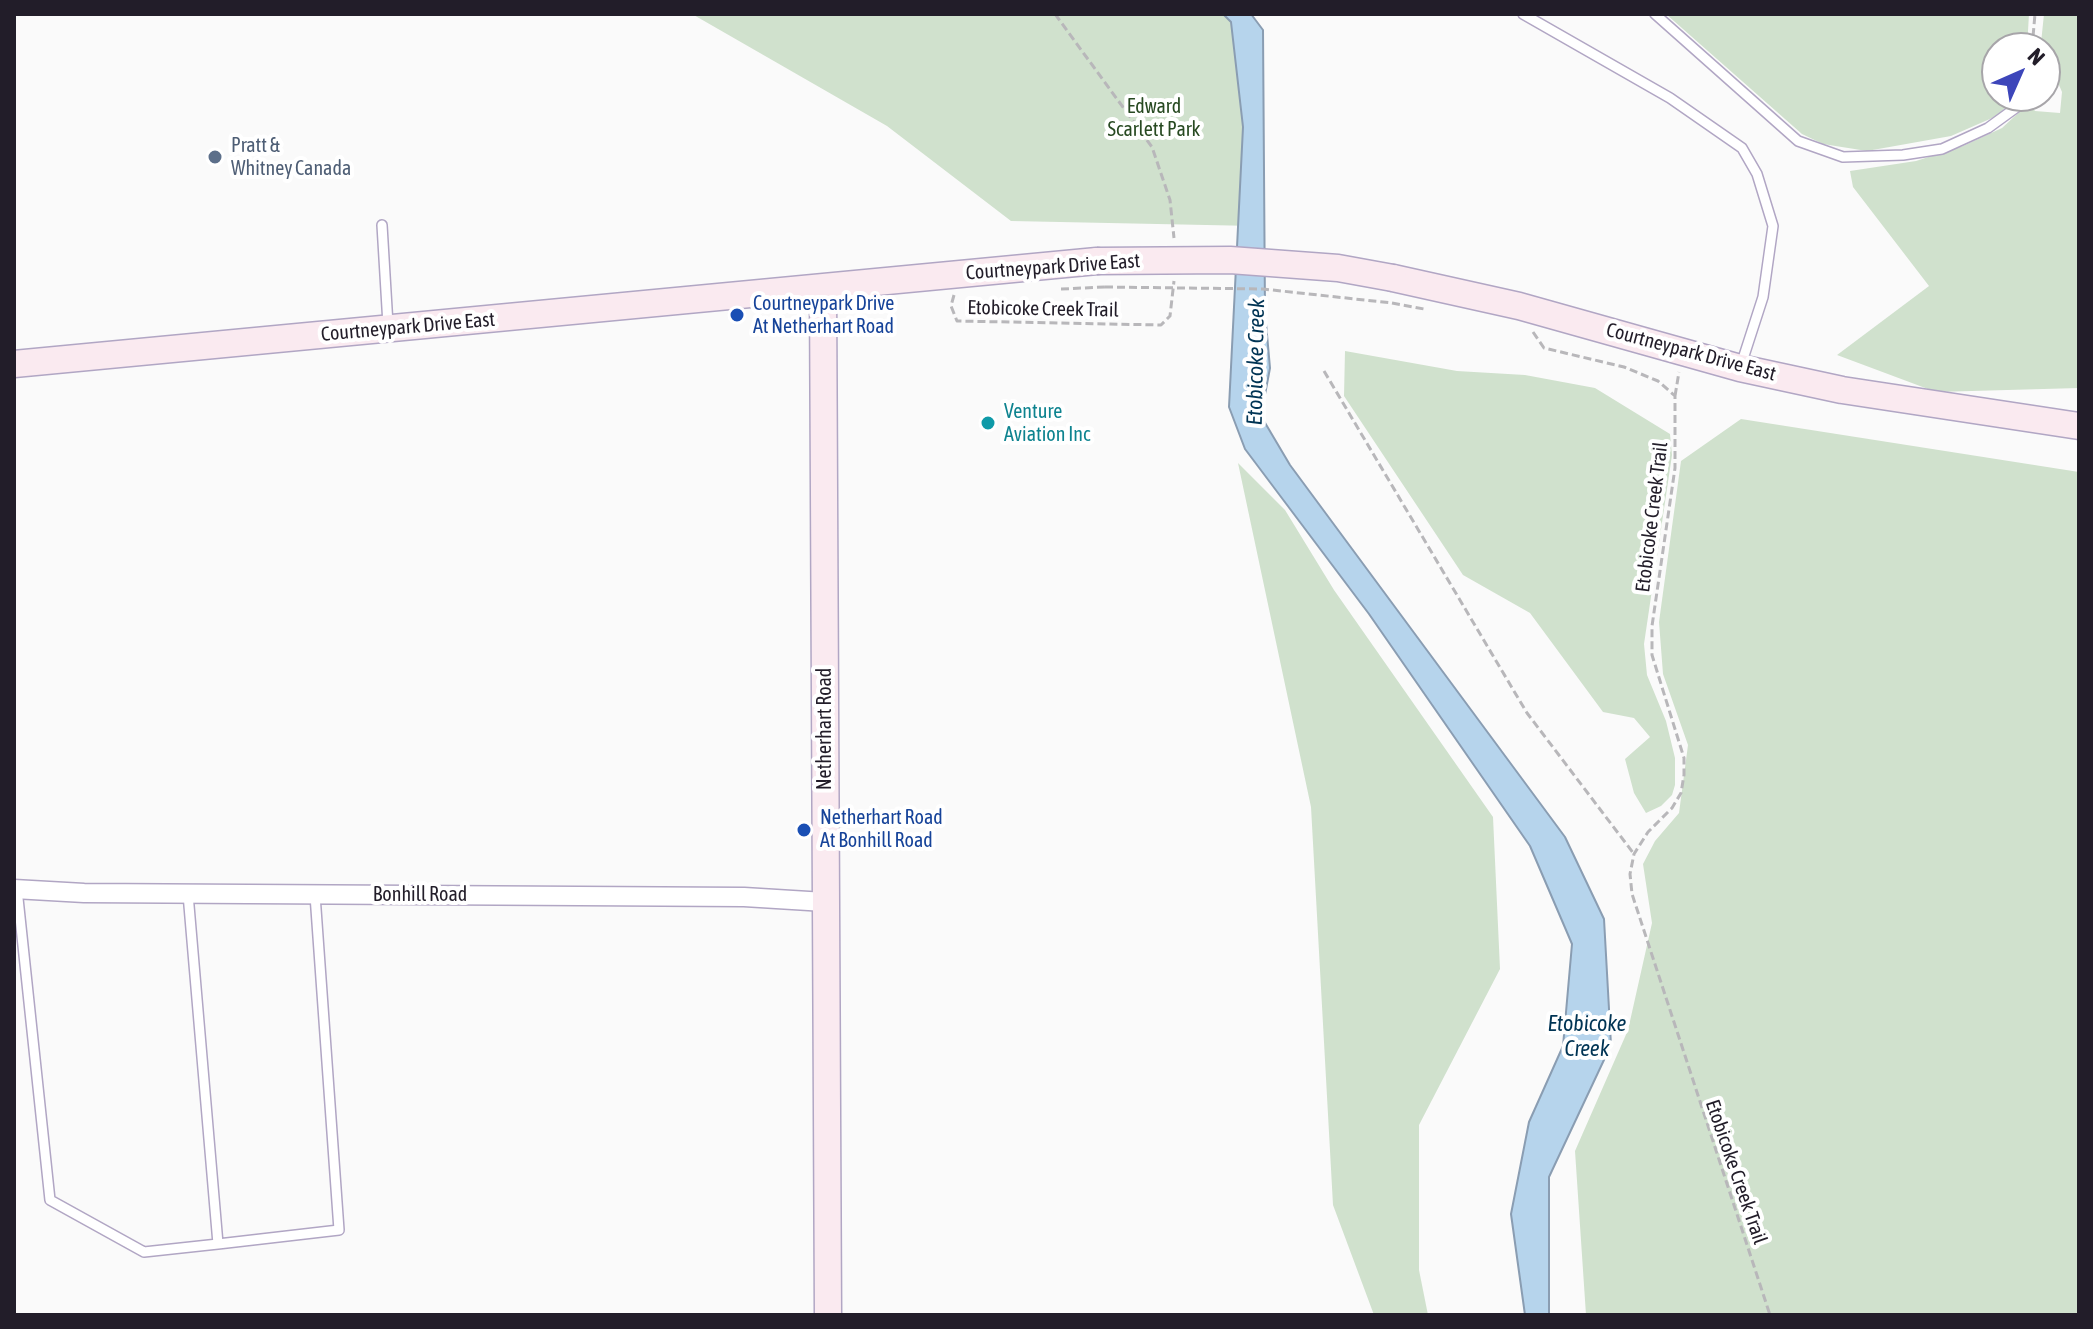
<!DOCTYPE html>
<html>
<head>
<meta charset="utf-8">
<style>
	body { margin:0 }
	#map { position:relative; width:2093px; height:1329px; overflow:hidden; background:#fafafa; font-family:"Asap Condensed",sans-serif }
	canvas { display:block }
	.frame { position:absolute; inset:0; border:16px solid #221d29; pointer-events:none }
	.north { position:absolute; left:1981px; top:32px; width:80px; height:80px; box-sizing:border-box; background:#fff; border:2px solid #a7a5a9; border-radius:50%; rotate:45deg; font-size:22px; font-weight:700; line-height:32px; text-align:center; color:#221d29 }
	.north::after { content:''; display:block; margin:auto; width:28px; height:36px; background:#3d46ba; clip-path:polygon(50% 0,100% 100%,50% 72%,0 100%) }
</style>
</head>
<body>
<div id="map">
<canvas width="2093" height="1329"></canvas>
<div class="frame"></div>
<div class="north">N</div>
</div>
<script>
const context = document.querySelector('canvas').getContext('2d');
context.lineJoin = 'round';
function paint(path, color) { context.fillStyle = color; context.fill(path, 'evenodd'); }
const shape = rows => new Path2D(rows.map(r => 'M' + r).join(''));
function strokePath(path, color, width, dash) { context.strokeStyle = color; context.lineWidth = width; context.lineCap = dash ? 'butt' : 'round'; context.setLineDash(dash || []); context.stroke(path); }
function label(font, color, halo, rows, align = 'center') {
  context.font = font + ' "Asap Condensed",sans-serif'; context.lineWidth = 8; context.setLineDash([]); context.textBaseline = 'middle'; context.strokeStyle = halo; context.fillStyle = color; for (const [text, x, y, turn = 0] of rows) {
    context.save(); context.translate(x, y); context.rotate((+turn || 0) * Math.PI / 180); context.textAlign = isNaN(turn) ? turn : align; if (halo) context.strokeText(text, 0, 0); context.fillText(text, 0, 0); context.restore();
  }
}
const green = shape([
	[692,14,1239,14,1255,226,1011,221,887,126],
	[1666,14,2029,14,2027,48,1997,48,1997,96,2015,96,1999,115,1951,136,1867,151,1823,144,1802,134],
	[2044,14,2079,14,2079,388,1936,392,1837,355,1929,286,1853,187,1850,171,1916,161,1963,146,2002,128,2029,103,2035,111,2060,113,2062,92,2041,43],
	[1345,351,1457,371,1525,375,1595,388,1670,434,1672,455,1644,644,1647,675,1666,721,1675,758,1675,785,1672,795,1661,806,1646,813,1634,793,1625,759,1650,737,1634,718,1603,712,1530,613,1463,575,1344,396],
	[1741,419,2079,472,2079,1315,1586,1315,1575,1151,1628,1030,1652,923,1643,864,1655,841,1679,813,1688,745,1663,674,1659,622,1681,461],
	[1238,463,1285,510,1334,590,1493,817,1500,969,1419,1125,1419,1270,1428,1315,1374,1315,1333,1205,1311,807]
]);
const water = shape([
	[1223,14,1251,14,1263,30,1265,312,1270,368,1261,416,1290,465,1565,837,1604,919,1611,1045,1549,1177,1549,1315,1525,1315,1511,1214,1529,1122,1563,1046,1572,944,1530,846,1369,614,1245,449,1229,407,1243,127,1231,22,1223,14]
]);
const path = shape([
	[1055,14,1152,147,1170,200,1174,238],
	[2032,48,2035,14],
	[1061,289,1105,287],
	[954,295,951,306,957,321,1161,325,1170,316,1174,281],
	[1392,303,1424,309],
	[1533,332,1544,348,1624,367,1658,381,1675,396,1675,468,1652,626,1652,655,1684,758,1684,775,1681,793,1672,808,1648,832,1634,854,1630,874,1632,894,1770,1315],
	[1324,371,1527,713,1634,854],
	[1675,396,1679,372]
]);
const lane = shape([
	[1523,14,1670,98,1742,148,1757,174,1773,226,1763,297,1741,365],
	[1655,14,1798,141,1843,157,1903,155,1942,149,1988,128,2032,96],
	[382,225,388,325],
	[17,889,50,1200,144,1252,218,1244,188,894],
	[218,1244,339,1230,315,895]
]);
const street = shape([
	[14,889,84,893,744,897,825,902]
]);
const secondary = shape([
	[1393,278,1519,306,1740,368,1842,390,2079,426],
	[823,287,828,1315],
	[14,364,1097,261]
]);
const pathBridge = shape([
	[1105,287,1263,289,1392,303]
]);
const secondaryBridge = shape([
	[1097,261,1230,260,1338,268,1393,278]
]);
const markers = [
	[215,157,8,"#5c6f8a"],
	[737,315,8,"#1a4fb4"],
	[988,423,8,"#0f9aa8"],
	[804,830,8,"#1a4fb4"]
];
const parkNames = [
	["Edward",1154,107],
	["Scarlett Park",1154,130]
];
const serviceNames = [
	["Pratt &",231,146],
	["Whitney Canada",231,169]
];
const streetNames = [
	["Courtneypark Drive East",1053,267,-4],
	["Etobicoke Creek Trail",1043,309,1],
	["Courtneypark Drive East",408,327,-5],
	["Courtneypark Drive East",1691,352,15],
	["Etobicoke Creek Trail",1652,517,-83],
	["Netherhart Road",825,729,-90],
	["Bonhill Road",420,895],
	["Etobicoke Creek Trail",1736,1172,71]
];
const transitNames = [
	["Courtneypark Drive",753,304],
	["At Netherhart Road",753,327],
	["Netherhart Road",820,818],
	["At Bonhill Road",820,841]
];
const cultureNames = [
	["Venture",1004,412],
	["Aviation Inc",1004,435]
];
const waterNames = [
	["Etobicoke Creek",1256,362,-89],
	["Etobicoke",1587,1024],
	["Creek",1587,1049]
];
paint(green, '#d0e1cd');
paint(water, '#b6d4ec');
strokePath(water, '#8a9db2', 2);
strokePath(lane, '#b1a6c4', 12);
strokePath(street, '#b1a6c4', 21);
strokePath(secondary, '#b1a6c4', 29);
strokePath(path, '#b8b7ba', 3, [8, 4]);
strokePath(lane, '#fff', 9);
strokePath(street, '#fff', 18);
strokePath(secondary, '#faeaf0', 26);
strokePath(secondaryBridge, '#b1a6c4', 29, []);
strokePath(pathBridge, '#b8b7ba', 3, [8, 4]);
strokePath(secondaryBridge, '#faeaf0', 26);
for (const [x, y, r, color] of markers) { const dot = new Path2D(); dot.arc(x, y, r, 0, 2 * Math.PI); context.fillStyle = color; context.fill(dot); strokePath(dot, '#fff', 3); }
label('20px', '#274921', '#fff', parkNames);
label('20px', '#4e5e75', '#fff', serviceNames, 'left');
label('20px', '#221d29', '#fff', streetNames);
label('20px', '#164399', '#fff', transitNames, 'left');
label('20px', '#0d838f', '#fff', cultureNames, 'left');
label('italic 22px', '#003454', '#fff', waterNames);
</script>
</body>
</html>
